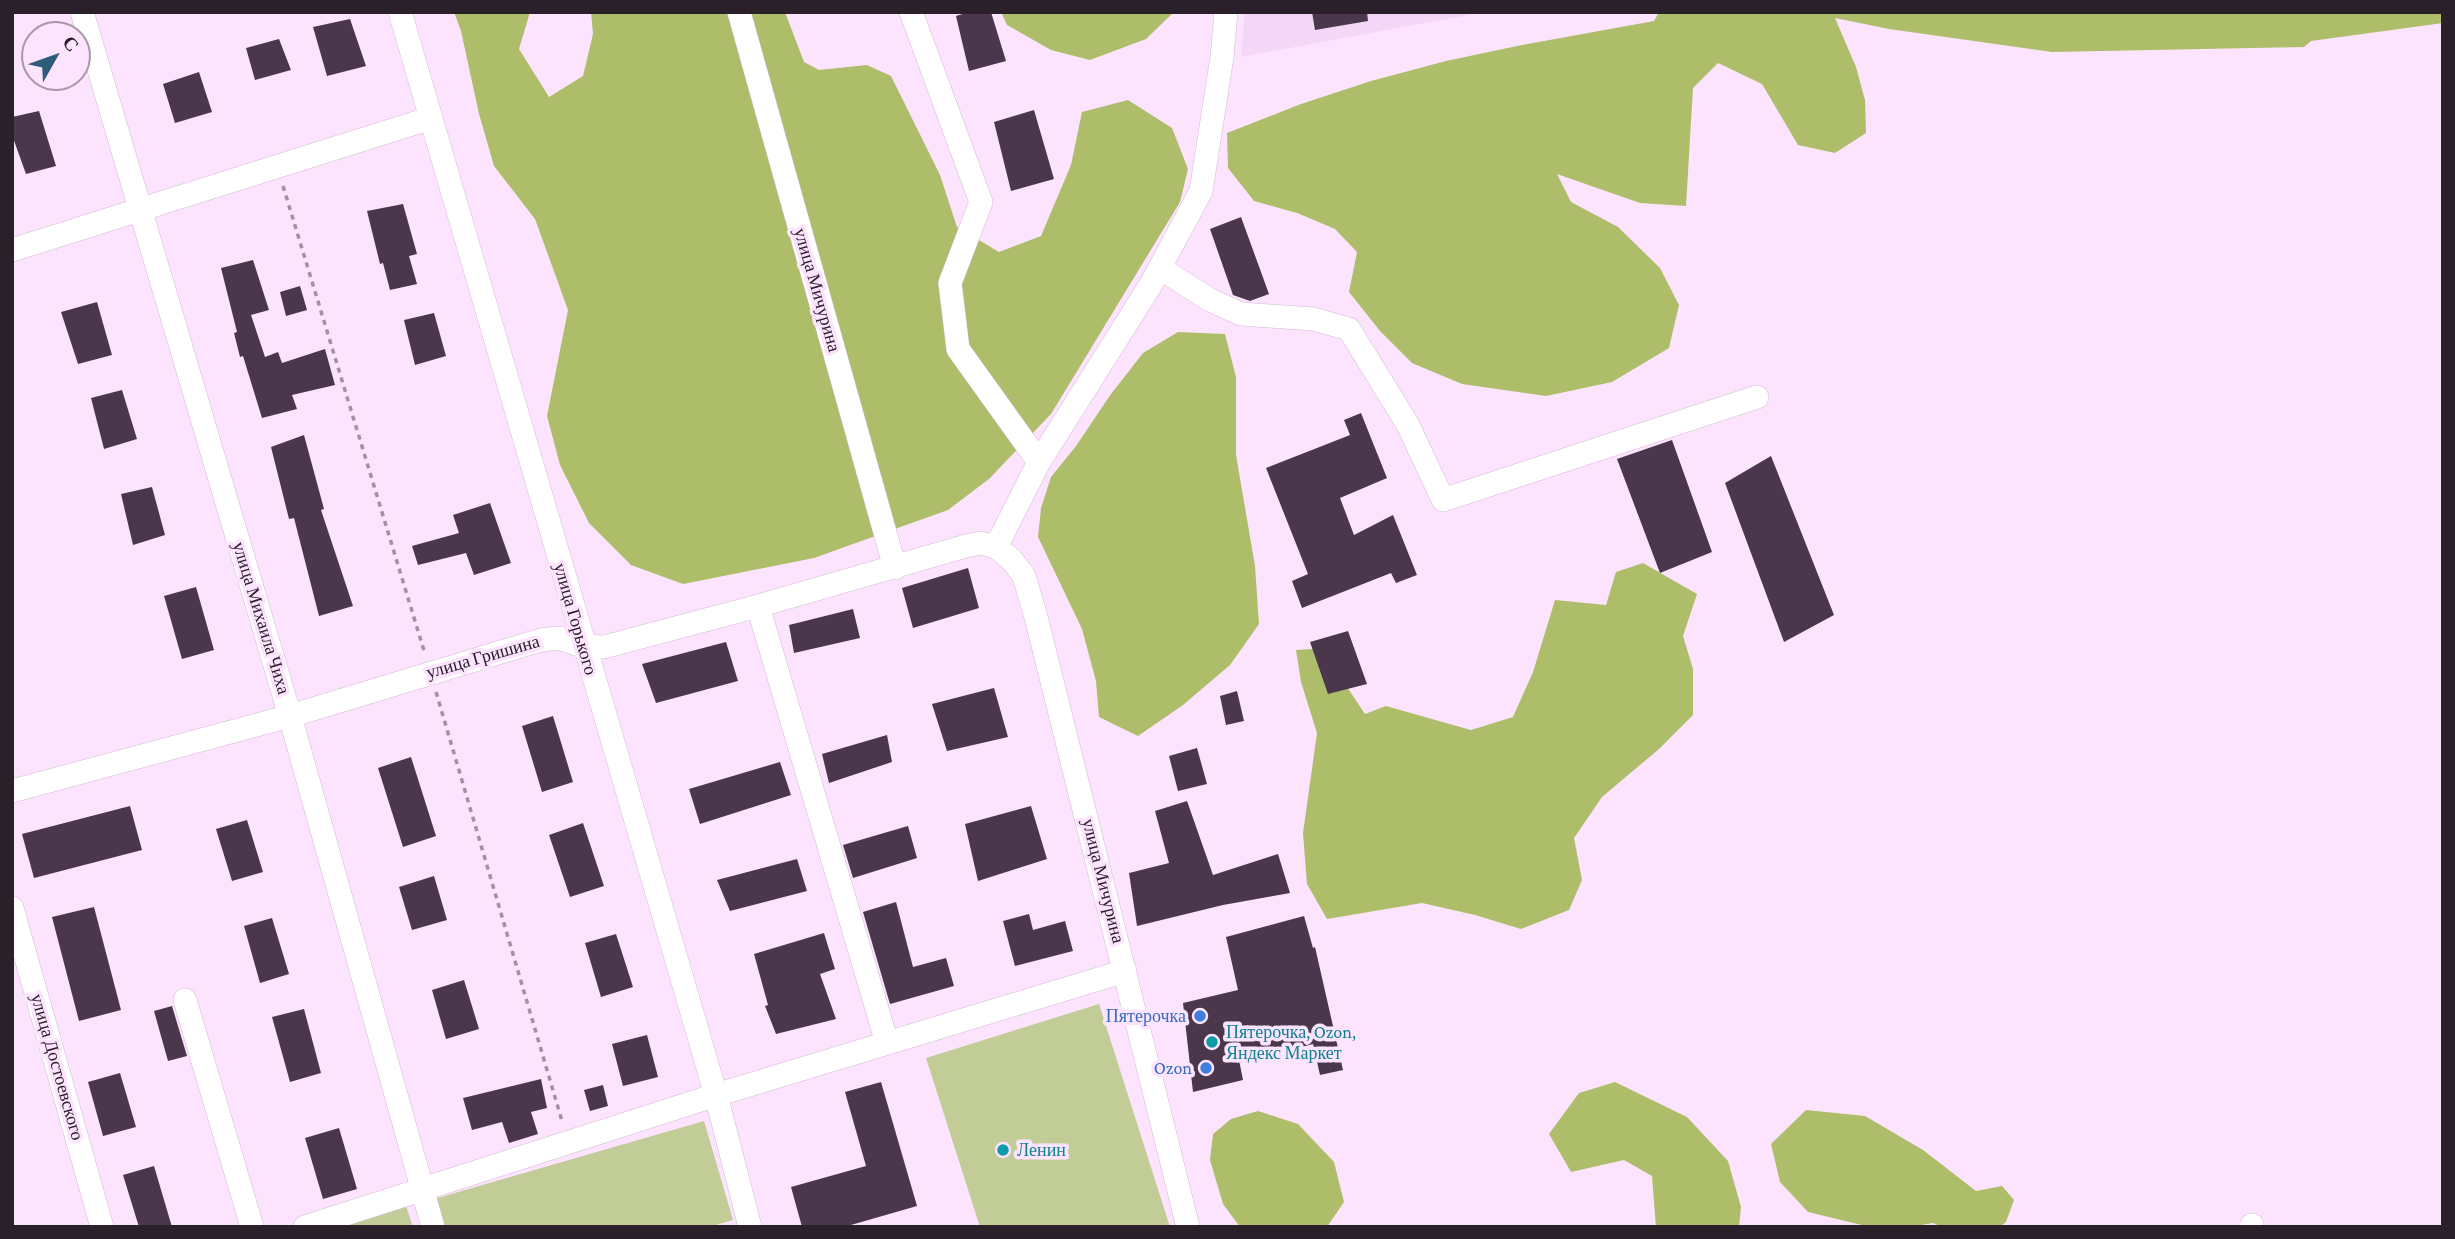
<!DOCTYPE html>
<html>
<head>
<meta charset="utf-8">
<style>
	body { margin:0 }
	#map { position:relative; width:2455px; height:1239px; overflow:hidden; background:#fde4fe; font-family:"Crimson Pro",serif }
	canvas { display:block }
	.frame { position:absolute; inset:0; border:14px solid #29202a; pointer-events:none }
	.north { position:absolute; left:21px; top:21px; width:70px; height:70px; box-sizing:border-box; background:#fde4fe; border:2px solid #a896a9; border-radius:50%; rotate:50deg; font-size:19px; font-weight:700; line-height:28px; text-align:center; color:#29202a }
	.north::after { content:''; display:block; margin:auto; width:24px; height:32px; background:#2c5d7b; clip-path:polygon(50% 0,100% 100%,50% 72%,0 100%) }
</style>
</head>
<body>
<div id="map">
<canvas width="2455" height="1239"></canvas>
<div class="frame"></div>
<div class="north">С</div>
</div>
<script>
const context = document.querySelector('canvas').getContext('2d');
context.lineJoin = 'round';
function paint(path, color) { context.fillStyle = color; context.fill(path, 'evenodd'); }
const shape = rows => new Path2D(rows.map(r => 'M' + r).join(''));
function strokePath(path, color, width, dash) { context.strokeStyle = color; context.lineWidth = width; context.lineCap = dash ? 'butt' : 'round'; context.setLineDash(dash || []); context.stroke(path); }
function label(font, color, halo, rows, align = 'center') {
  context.font = font + ' "Crimson Pro",serif'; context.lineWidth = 7; context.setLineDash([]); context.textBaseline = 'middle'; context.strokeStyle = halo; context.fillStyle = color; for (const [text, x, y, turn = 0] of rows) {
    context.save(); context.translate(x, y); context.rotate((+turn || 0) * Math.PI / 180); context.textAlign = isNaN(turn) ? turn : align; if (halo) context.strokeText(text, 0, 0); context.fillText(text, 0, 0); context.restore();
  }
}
const built = shape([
	[1245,12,1485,12,1241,57]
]);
const green = shape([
	[1099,1004,1170,1227,980,1227,926,1058],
	[704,1121,733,1220,709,1227,442,1227,434,1199],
	[406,1206,413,1227,340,1227]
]);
const forest = shape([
	[454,12,530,12,519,49,549,97,583,76,593,34,591,12,785,12,804,62,819,70,867,65,891,76,940,175,957,227,999,252,1041,236,1071,165,1082,112,1128,100,1172,128,1188,169,1180,202,1051,414,989,479,948,510,814,558,683,584,631,565,589,523,560,465,547,416,568,310,535,219,494,166,479,114,461,31],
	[1001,12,1174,12,1146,39,1090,60,1051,50,1007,25],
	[1659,12,2443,12,2443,23,2311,41,2304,47,2052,52,1889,29,1835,18,1856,67,1865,100,1866,133,1835,153,1798,145,1762,84,1718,63,1693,88,1686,206,1640,203,1557,174,1571,202,1618,227,1660,268,1679,305,1669,348,1612,382,1546,396,1462,384,1412,363,1380,331,1349,292,1357,252,1335,229,1297,213,1254,201,1228,168,1227,133,1301,104,1371,81,1446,61,1522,45,1654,21],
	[1178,332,1225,334,1236,377,1236,455,1255,566,1259,624,1230,665,1183,705,1138,736,1099,717,1096,681,1082,629,1038,537,1041,508,1051,477,1076,446,1111,394,1143,353],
	[1643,563,1697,594,1683,636,1693,669,1693,715,1659,749,1602,797,1574,838,1582,880,1569,910,1521,929,1475,915,1422,903,1327,919,1307,884,1303,833,1317,733,1301,682,1296,650,1329,648,1341,678,1365,714,1386,706,1471,730,1513,717,1533,672,1555,600,1606,605,1616,572],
	[1615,1082,1687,1117,1728,1161,1741,1207,1739,1227,1656,1227,1652,1176,1624,1160,1571,1172,1549,1134,1579,1093],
	[1806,1110,1865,1116,1923,1150,1976,1191,2002,1186,2014,1200,2006,1222,1999,1227,1942,1227,1933,1223,1911,1227,1870,1227,1808,1212,1780,1182,1771,1144],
	[1258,1111,1298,1124,1334,1162,1344,1202,1327,1227,1240,1227,1223,1204,1210,1160,1213,1134,1231,1119]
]);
const building = shape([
	[969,12,991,12,1006,61,969,71,956,16],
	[1312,12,1367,12,1368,21,1315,30],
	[350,19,366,66,327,76,313,27],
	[279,39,291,70,255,80,246,48],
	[199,72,212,112,175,123,163,84],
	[1034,110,1054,179,1011,191,994,122],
	[39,111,56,166,26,174,12,135,12,117],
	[403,204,417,254,409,256,417,284,390,290,383,263,380,264,367,211],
	[1241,217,1269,294,1250,301,1233,295,1210,229],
	[253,260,269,310,251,315,265,357,278,352,282,363,325,349,335,385,292,395,297,409,262,418,243,356,240,357,234,333,237,332,221,268],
	[300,286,307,310,286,316,280,292],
	[97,302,112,355,78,364,61,312],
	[434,313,446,356,415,365,404,320],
	[122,390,137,439,104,449,91,398],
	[1361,413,1387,478,1340,498,1354,535,1393,515,1417,575,1396,583,1391,573,1302,608,1292,581,1308,574,1266,468,1350,435,1344,420],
	[304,435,324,509,321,510,353,606,319,616,294,518,289,519,271,447],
	[1672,440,1712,552,1660,573,1617,459],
	[1771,456,1834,615,1784,642,1725,483],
	[152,487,165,535,133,545,121,494],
	[490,503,511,563,474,575,466,553,418,565,412,546,459,533,453,515],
	[968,568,979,608,913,628,902,588],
	[196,587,214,650,182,659,164,596],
	[853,609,860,638,794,653,789,625],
	[1348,631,1367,684,1328,694,1310,642],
	[726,642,738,681,656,703,642,664],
	[994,688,1008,737,947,751,932,704],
	[1237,691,1244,721,1226,725,1220,696],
	[553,716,573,782,542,792,522,726],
	[887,735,892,762,829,783,822,754],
	[1197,748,1207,784,1178,791,1169,756],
	[411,757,436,836,403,847,378,768],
	[780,762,791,795,700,824,689,789],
	[1187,801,1213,875,1278,854,1290,893,1223,905,1137,926,1129,873,1169,863,1155,811],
	[130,806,142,850,34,878,22,834],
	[1031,806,1047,859,978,881,965,824],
	[247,820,263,872,232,881,216,829],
	[583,823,604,886,570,897,549,835],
	[908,826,917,858,853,878,843,845],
	[797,859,807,891,730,911,717,880],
	[434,876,447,920,412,930,399,887],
	[896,902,913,967,946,958,954,986,890,1004,863,912],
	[94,907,121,1010,79,1021,52,917],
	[1029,914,1033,930,1065,921,1073,951,1015,966,1003,921],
	[1304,916,1313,948,1315,947,1343,1070,1320,1075,1313,1044,1290,1050,1290,1046,1239,1060,1243,1080,1193,1092,1183,1003,1238,990,1226,937],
	[272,918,289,974,260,983,244,926],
	[824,933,835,969,820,974,836,1019,776,1034,765,1006,768,1005,754,954],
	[616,934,633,987,601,997,585,943],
	[464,980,479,1029,446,1039,432,990],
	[172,1006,187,1056,168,1061,154,1011],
	[304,1009,321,1073,290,1082,272,1017],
	[647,1035,658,1077,623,1086,612,1044],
	[120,1073,136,1127,103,1136,88,1082],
	[541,1079,547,1108,531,1112,538,1134,509,1143,502,1122,472,1130,463,1098],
	[881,1082,917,1206,844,1227,802,1227,791,1187,866,1166,845,1092],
	[603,1085,608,1106,590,1111,584,1090],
	[339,1128,357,1189,323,1199,305,1138],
	[154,1166,172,1227,139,1227,123,1175]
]);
const path = shape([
	[283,186,425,654],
	[436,692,562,1121]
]);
const minor = shape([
	[82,12,290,716,433,1227],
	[400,12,716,1095,750,1227],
	[739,12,895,568],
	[911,12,981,202,950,283,958,349,1039,462],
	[12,250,431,118],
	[1160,268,1210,300,1241,314,1313,319,1349,329,1408,425,1443,500,1757,397],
	[996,547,1039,462,1150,286,1201,191,1222,57,1226,12],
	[758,606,887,1043],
	[12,791,290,716,541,640,559,638,583,646,604,647,758,606,966,546,981,543,996,547,1011,559,1024,576,1036,617,1188,1227],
	[12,908,102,1227],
	[185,1000,252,1227],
	[305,1227,716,1095,1125,971],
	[2251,1227,2252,1225]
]);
const markers = [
	[1200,1016,7,"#3f7fe0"],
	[1212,1042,7,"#0f9aa8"],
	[1206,1068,7,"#3f7fe0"],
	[1003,1150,7,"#0f9aa8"]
];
const streetNames = [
	["улица Мичурина",817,290,74],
	["улица Михаила Чиха",261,618,73],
	["улица Горького",575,619,74],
	["улица Гришина",483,657,-16],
	["улица Мичурина",1103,881,76],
	["улица Достоевского",57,1067,74]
];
const shopNames = [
	["Пятерочка",1186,1016],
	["Ozon",1192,1068]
];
const cultureNames = [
	["Пятерочка, Ozon,",1226,1032],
	["Яндекс Маркет",1226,1053],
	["Ленин",1017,1150]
];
paint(built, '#f4d6f7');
paint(green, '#c1cc97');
paint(forest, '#aebd6a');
paint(building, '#4b374c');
strokePath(minor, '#d2bad3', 24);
strokePath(path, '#a290a3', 3.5, [5, 5]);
strokePath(minor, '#fff', 23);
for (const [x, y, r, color] of markers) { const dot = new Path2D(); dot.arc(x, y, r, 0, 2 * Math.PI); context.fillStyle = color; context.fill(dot); strokePath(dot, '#fde4fe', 2.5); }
label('18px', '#29202a', '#fde4fe', streetNames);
label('18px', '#366cbe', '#fde4fe', shopNames, 'right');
label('18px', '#0d838f', '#fde4fe', cultureNames, 'left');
</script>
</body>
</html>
